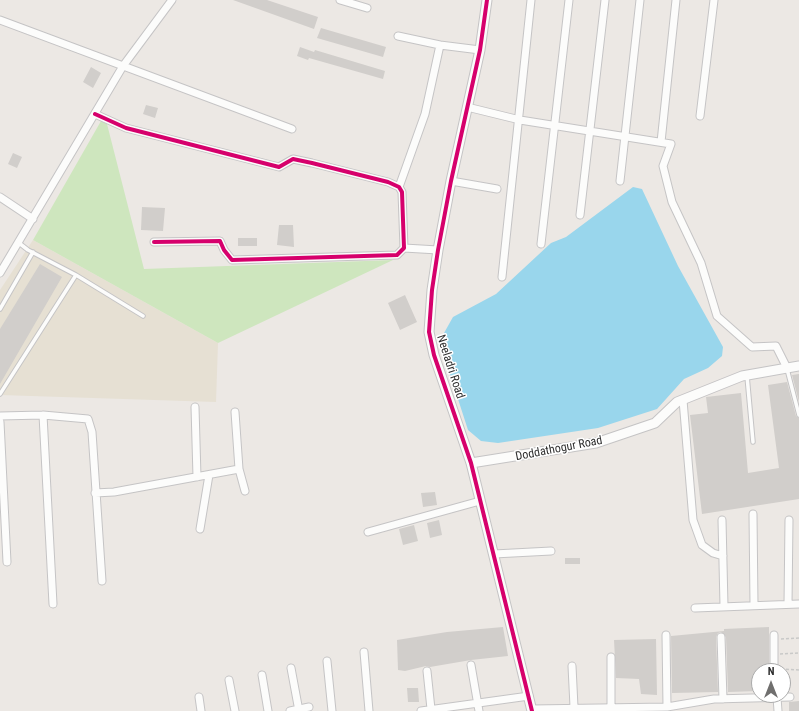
<!DOCTYPE html>
<html>
<head>
<meta charset="utf-8">
<style>
	body { margin:0 }
	#map { position:relative; width:799px; height:711px; overflow:hidden; background:#ece8e4; font-family:"Roboto Condensed",sans-serif }
	canvas { display:block }
	.north { position:absolute; left:751px; top:663px; width:40px; height:40px; box-sizing:border-box; background:#fff; border:1px solid #ababab; border-radius:50%; rotate:0deg; font-size:11px; font-weight:700; line-height:16px; text-align:center; color:#2e2e2e }
	.north::after { content:''; display:block; margin:auto; width:14px; height:18px; background:#706f6e; clip-path:polygon(50% 0,100% 100%,50% 72%,0 100%) }
</style>
</head>
<body>
<div id="map">
<canvas width="799" height="711"></canvas>
<div class="north">N</div>
</div>
<script>
const context = document.querySelector('canvas').getContext('2d');
context.lineJoin = 'round';
function paint(path, color) { context.fillStyle = color; context.fill(path, 'evenodd'); }
const shape = rows => new Path2D(rows.map(r => 'M' + r).join(''));
function strokePath(path, color, width, dash) { context.strokeStyle = color; context.lineWidth = width; context.lineCap = dash ? 'butt' : 'round'; context.setLineDash(dash || []); context.stroke(path); }
function label(font, color, halo, rows, align = 'center') {
  context.font = font + ' "Roboto Condensed",sans-serif'; context.lineWidth = 3; context.setLineDash([]); context.textBaseline = 'middle'; context.strokeStyle = halo; context.fillStyle = color; for (const [text, x, y, turn = 0] of rows) {
    context.save(); context.translate(x, y); context.rotate((+turn || 0) * Math.PI / 180); context.textAlign = isNaN(turn) ? turn : align; if (halo) context.strokeText(text, 0, 0); context.fillText(text, 0, 0); context.restore();
  }
}
const education = shape([
	[33,240,218,343,216,402,0,395,0,290]
]);
const green = shape([
	[101,121,107,124,144,269,393,260,218,343,33,240]
]);
const water = shape([
	[633,187,642,189,678,266,723,347,722,356,708,368,684,379,657,409,598,428,498,443,481,441,468,430,447,365,444,333,453,317,496,294,551,243,566,237]
]);
const building = shape([
	[233,0,267,0,318,17,314,29],
	[321,28,386,47,383,57,317,38],
	[300,47,314,52,315,50,385,71,383,79,309,58,308,60,297,56],
	[91,67,101,73,93,88,83,82],
	[146,105,158,108,155,118,143,114],
	[13,153,22,157,17,168,8,164],
	[142,207,165,208,163,231,141,230],
	[279,225,293,225,294,247,277,245],
	[238,238,257,238,257,246,238,246],
	[40,264,62,277,0,384,0,329],
	[405,295,417,322,400,330,388,303],
	[799,374,799,402,792,375],
	[787,382,796,416,799,418,799,499,702,514,690,415,708,413,706,397,741,393,748,473,779,468,768,385],
	[435,492,437,505,423,507,421,493],
	[439,520,442,535,430,538,427,523],
	[414,525,418,541,403,545,399,529],
	[565,558,580,558,580,564,565,564],
	[503,627,508,656,471,660,430,667,426,666,405,671,398,670,397,640,447,632],
	[769,627,769,671,759,671,759,691,728,692,726,637,721,632,718,633,716,637,718,692,672,693,671,636,724,631,724,629],
	[656,639,657,695,641,694,639,679,616,678,614,640],
	[407,688,418,688,419,702,408,702],
	[799,701,799,711,789,711,789,702]
]);
const path = shape([
	[781,639,799,638],
	[780,654,799,653],
	[781,669,799,670]
]);
const lane = shape([
	[19,243,28,250,76,275,143,316],
	[0,309,33,252],
	[787,369,799,415],
	[747,376,753,442],
	[0,394,76,275]
]);
const street = shape([
	[340,0,367,8],
	[0,20,292,129],
	[398,36,440,45],
	[467,107,520,120,671,144,663,166,672,202,701,263,717,316,752,347,776,346,787,368],
	[95,114,126,128,279,167,293,159,312,163,388,182,399,187,402,192,404,248,397,255,232,260,224,250,220,241,154,242],
	[700,116,714,0],
	[661,142,676,0],
	[451,181,497,189],
	[620,181,640,0],
	[399,187,425,114,440,45,480,50],
	[0,197,33,219],
	[580,215,605,0],
	[541,244,569,0],
	[404,248,438,250],
	[0,273,123,66,172,0],
	[502,277,531,0],
	[683,400,693,520,702,545,713,553,723,556],
	[195,407,197,477],
	[235,412,239,469,245,491],
	[43,415,53,604],
	[0,416,43,415,88,419,92,432,102,581],
	[0,422,7,562],
	[95,493,114,492,239,469],
	[753,514,754,605],
	[722,520,724,606],
	[200,529,209,475],
	[368,532,480,501],
	[494,554,551,551],
	[788,604,789,520],
	[695,608,799,604],
	[666,635,667,707],
	[721,637,723,699],
	[364,652,369,711],
	[611,657,611,707],
	[327,661,332,711],
	[471,665,479,711],
	[572,666,574,707],
	[291,668,299,711],
	[427,671,431,709],
	[774,671,774,635],
	[262,675,268,711],
	[229,680,235,711],
	[199,697,201,711],
	[777,697,778,711],
	[532,709,667,707,714,699,790,697],
	[290,711,309,707],
	[421,711,529,696]
]);
const secondary = shape([
	[487,0,480,50,451,181,438,250,432,290,429,332,434,355,471,463,532,711],
	[471,463,596,443,655,423,677,402,742,376,799,366]
]);
const cycleway = shape([
	[487,0,480,50,451,181,438,250,432,290,429,332,434,355,471,463,532,711],
	[95,114,126,128,279,167,293,159,312,163,388,182,399,187,402,192,404,248,397,255,232,260,224,250,220,241,154,242]
]);
const streetNames = [
	["Neeladri Road",450,367,72],
	["Doddathogur Road",559,449,-11]
];
paint(education, '#e6e0d3');
paint(green, '#cee6be');
paint(water, '#99d6ec');
paint(building, '#d1cecb');
strokePath(lane, '#c5c4c5', 5.5);
strokePath(street, '#c5c4c5', 9);
strokePath(secondary, '#c5c4c5', 11);
strokePath(path, '#c9c9c8', 1.5, [3, 2]);
strokePath(lane, '#fcfcfb', 3.5);
strokePath(street, '#fcfcfb', 7);
strokePath(secondary, '#fcfcfb', 9);
strokePath(cycleway, '#d6006c', 4);
label('12px', '#2e2e2e', '#fff', streetNames);
</script>
</body>
</html>
